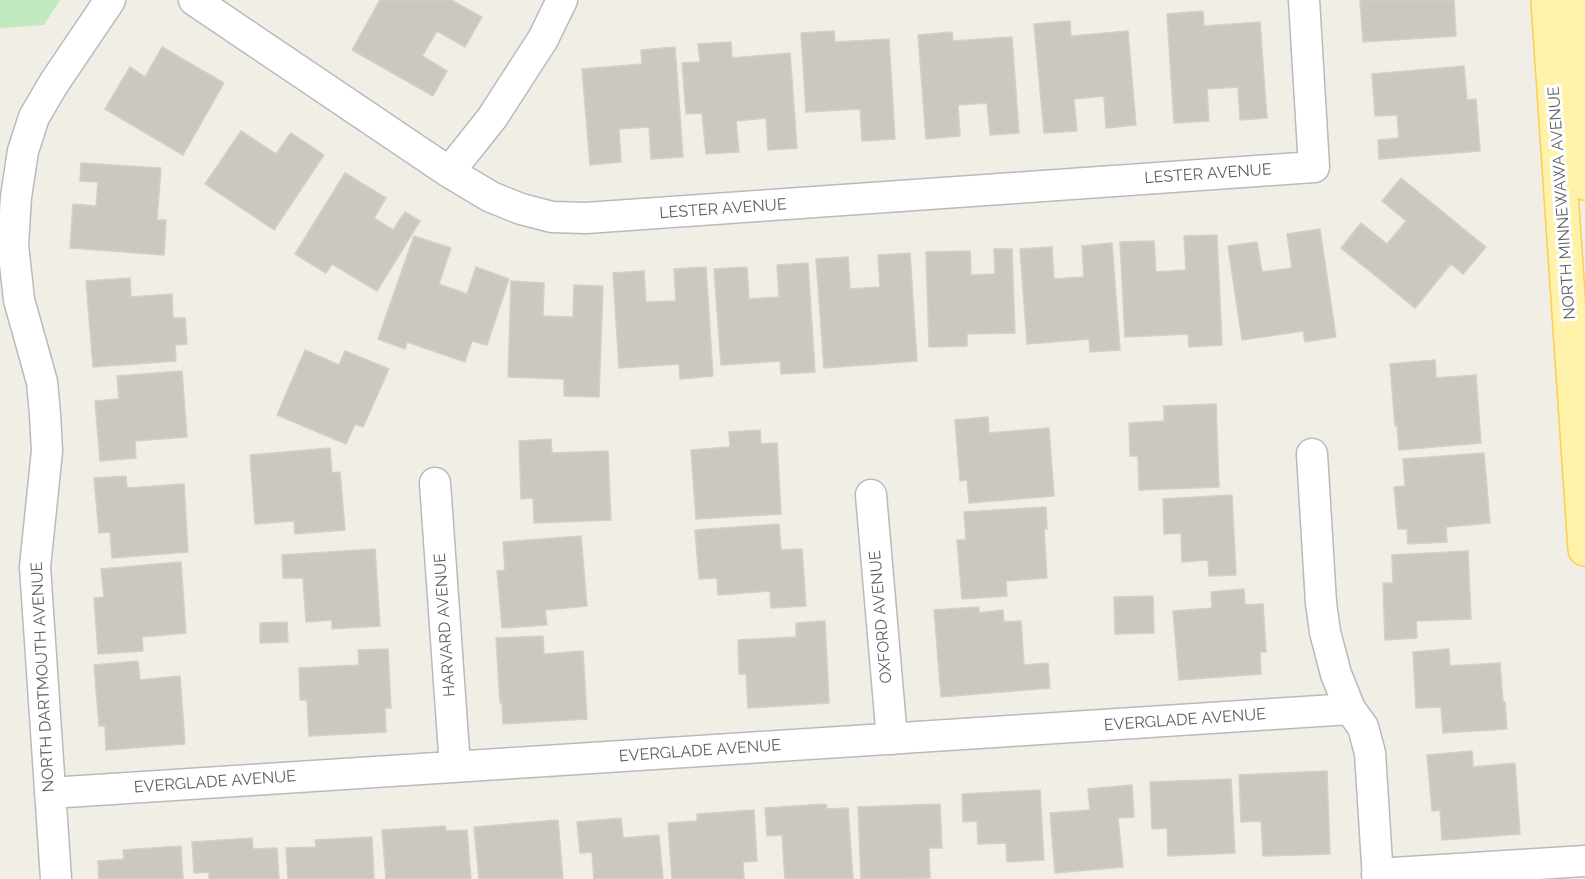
<!DOCTYPE html>
<html>
<head>
<meta charset="utf-8">
<style>
	body { margin:0 }
	canvas { display:block; background:#f0eee5 }
</style>
</head>
<body>
<canvas width="1585" height="879"></canvas>
<script>
const context = document.querySelector('canvas').getContext('2d');
context.lineJoin = 'round';
function paint(path, color) { context.fillStyle = color; context.fill(path, 'evenodd'); }
const shape = rows => new Path2D(rows.map(r => 'M' + r).join(''));
function strokePath(path, color, width, dash) { context.strokeStyle = color; context.lineWidth = width; context.lineCap = dash ? 'butt' : 'round'; context.setLineDash(dash || []); context.stroke(path); }
function label(font, color, halo, rows, align = 'center') {
  context.font = font + ' Raleway,sans-serif'; context.lineWidth = 6; context.setLineDash([]); context.textBaseline = 'middle'; context.strokeStyle = halo; context.fillStyle = color; for (const [text, x, y, turn = 0] of rows) {
    context.save(); context.translate(x, y); context.rotate((+turn || 0) * Math.PI / 180); context.textAlign = isNaN(turn) ? turn : align; if (halo) context.strokeText(text, 0, 0); context.fillText(text, 0, 0); context.restore();
  }
}
const green = shape([
	[0,0,60,0,44,25,0,28]
]);
const building = shape([
	[380,0,451,0,482,17,465,47,437,31,422,56,447,71,433,96,352,50,380,0],
	[1360,0,1454,0,1456,36,1363,42,1360,0],
	[1203,11,1204,26,1260,22,1267,118,1240,120,1238,87,1207,89,1209,121,1174,123,1167,14,1203,11],
	[1070,21,1071,36,1128,31,1136,125,1106,128,1104,96,1074,99,1077,131,1044,133,1034,24,1070,21],
	[834,31,835,42,889,39,895,139,862,141,860,109,806,112,801,33,834,31],
	[952,32,953,41,1012,37,1019,133,990,135,987,103,958,105,960,136,926,139,918,35,952,32],
	[731,42,732,58,790,53,797,148,768,150,766,118,736,121,739,152,706,154,702,113,686,114,682,63,700,62,698,44,731,42],
	[162,47,224,83,183,155,105,109,130,67,145,77,162,47],
	[675,47,683,157,651,159,649,127,619,129,621,162,590,165,582,69,642,64,641,50,675,47],
	[1464,66,1467,100,1476,99,1480,151,1379,159,1378,140,1399,138,1397,115,1375,116,1372,74,1464,66],
	[241,131,276,154,291,133,324,155,274,230,205,184,241,131],
	[81,163,161,168,157,220,166,220,164,255,70,248,73,204,96,206,98,182,80,181,81,163],
	[345,173,386,198,374,218,393,230,405,212,420,221,377,291,332,264,326,273,295,254,345,173],
	[1401,178,1486,247,1463,274,1451,264,1415,308,1341,248,1361,223,1387,244,1406,221,1382,201,1401,178],
	[1320,229,1336,337,1305,342,1303,331,1242,340,1228,246,1257,242,1262,272,1292,268,1287,234,1320,229],
	[1217,235,1222,345,1189,347,1188,334,1125,337,1120,242,1154,241,1156,272,1186,270,1184,236,1217,235],
	[414,236,451,248,439,284,467,294,476,267,509,279,487,345,472,341,465,362,407,342,405,349,378,339,414,236],
	[1112,243,1120,350,1090,352,1089,339,1027,344,1020,249,1052,247,1054,279,1084,277,1082,246,1112,243],
	[994,249,1012,249,1015,333,967,334,967,346,929,347,926,252,970,251,971,275,995,274,994,249],
	[910,253,917,361,824,368,816,259,848,257,850,289,880,287,878,255,910,253],
	[808,263,815,372,781,374,780,361,721,365,714,269,747,267,749,299,779,297,777,265,808,263],
	[706,267,713,376,680,379,679,364,619,368,613,273,644,271,646,302,676,301,674,269,706,267],
	[130,278,131,297,172,294,173,318,185,318,187,344,175,345,176,361,93,367,86,281,130,278],
	[511,281,544,283,543,316,573,317,574,285,603,286,599,397,564,396,564,379,508,377,511,281],
	[305,350,339,365,345,351,389,369,363,427,355,424,346,444,277,415,305,350],
	[1435,360,1436,378,1476,375,1481,443,1399,450,1397,426,1395,426,1390,364,1435,360],
	[182,371,187,437,135,441,136,458,100,461,95,401,119,399,117,376,182,371],
	[1216,404,1219,487,1139,490,1138,456,1130,456,1129,423,1164,421,1164,406,1216,404],
	[988,417,989,433,1049,428,1054,496,969,503,967,480,960,481,955,420,988,417],
	[760,430,761,444,777,443,781,514,696,519,691,450,730,447,729,432,760,430],
	[551,439,552,453,608,451,611,520,534,523,533,498,521,499,519,441,551,439],
	[330,448,332,473,340,472,345,530,295,534,294,521,255,524,250,455,330,448],
	[1484,453,1490,523,1446,527,1447,542,1408,544,1407,529,1398,529,1394,487,1405,486,1403,459,1484,453],
	[126,476,127,488,184,484,188,552,112,558,110,532,99,533,94,478,126,476],
	[1232,495,1236,575,1209,576,1208,560,1182,562,1181,533,1164,534,1163,499,1232,495],
	[1046,507,1047,529,1044,529,1047,578,1006,581,1007,596,962,599,957,540,966,540,964,512,1046,507],
	[779,524,781,550,802,549,806,606,771,608,770,591,718,595,717,578,699,579,695,530,779,524],
	[581,536,587,606,545,610,547,625,502,628,497,571,505,570,503,542,581,536],
	[375,549,380,626,332,629,332,620,306,622,303,578,283,578,282,555,375,549],
	[1468,551,1471,619,1416,621,1417,638,1385,640,1383,583,1393,583,1392,555,1468,551],
	[181,562,186,633,142,637,143,651,98,654,94,598,104,597,101,569,181,562],
	[1244,589,1245,605,1263,604,1266,652,1260,652,1261,674,1179,680,1173,611,1212,608,1211,592,1244,589],
	[1153,596,1154,633,1115,634,1114,597,1153,596],
	[979,607,979,613,1003,610,1004,622,1021,621,1024,665,1048,663,1050,688,941,697,934,610,979,607],
	[825,621,829,703,748,708,746,674,739,674,738,640,796,637,796,623,825,621],
	[287,622,288,642,260,643,260,623,287,622],
	[543,636,544,654,583,651,587,719,503,724,502,703,500,703,496,638,543,636],
	[388,649,391,708,385,708,386,732,309,736,307,700,300,700,299,668,359,665,358,650,388,649],
	[1449,649,1450,666,1500,663,1503,702,1505,702,1507,729,1443,733,1441,707,1416,708,1413,652,1449,649],
	[138,661,140,680,180,676,185,744,106,750,105,726,99,726,94,665,138,661],
	[1472,751,1473,767,1515,763,1520,834,1442,840,1440,810,1432,811,1427,755,1472,751],
	[1327,771,1330,854,1263,856,1261,821,1241,822,1239,775,1327,771],
	[1231,779,1235,853,1168,856,1167,828,1152,829,1150,782,1231,779],
	[1132,785,1134,817,1118,818,1123,867,1055,873,1050,813,1090,810,1088,789,1132,785],
	[1040,790,1044,860,1007,862,1006,843,978,844,977,821,963,822,962,794,1040,790],
	[826,804,827,809,848,808,853,879,785,879,782,835,767,836,765,808,826,804],
	[940,804,942,848,929,848,930,878,861,879,858,807,940,804],
	[754,810,757,861,743,862,744,879,672,879,668,823,697,821,697,814,754,810],
	[621,818,623,838,659,835,663,879,594,879,592,852,580,853,577,822,621,818],
	[558,820,563,879,479,879,474,827,558,820],
	[445,826,446,831,467,830,471,879,386,879,382,830,445,826],
	[372,837,374,879,288,879,286,848,316,847,315,840,372,837],
	[252,838,253,849,277,848,279,879,209,879,209,872,194,873,192,842,252,838],
	[181,846,183,879,99,879,98,861,124,859,123,850,181,846]
]);
const minor = shape([
	[194,0,449,172,491,197,521,209,552,217,586,218,1314,167,1304,0],
	[449,172,492,118,543,39,562,0],
	[1312,454,1321,603,1325,632,1336,674,1350,709,1363,727,1370,753,1378,879],
	[435,483,455,767],
	[871,495,892,739],
	[50,793,1350,709],
	[1377,874,1585,861],
	[56,879,35,567,47,451,45,414,42,382,19,300,13,245,16,197,23,151,34,117,54,83,110,0]
]);
const major = shape([
	[1548,0,1585,549],
	[1573,0,1585,183]
]);
const streetNames = [
	["LESTER AVENUE",1208,174,-4],
	["NORTH MINNEWAWA AVENUE",1562,203,-94],
	["LESTER AVENUE",723,209,-4],
	["OXFORD AVENUE",881,617,-95],
	["HARVARD AVENUE",445,625,-94],
	["NORTH DARTMOUTH AVENUE",43,677,-93],
	["EVERGLADE AVENUE",1185,720,-4],
	["EVERGLADE AVENUE",700,751,-4],
	["EVERGLADE AVENUE",215,782,-4]
];
paint(green, '#c0e9c0');
paint(building, '#cbc8c2');
strokePath(building, '#d5d0c2', 1.5);
strokePath(minor, '#b7bbbf', 33);
strokePath(major, '#fccf52', 36);
strokePath(minor, '#fff', 30);
strokePath(major, '#fff3ab', 33);
label('16px', '#5c6166', '#fff', streetNames);
</script>
</body>
</html>
